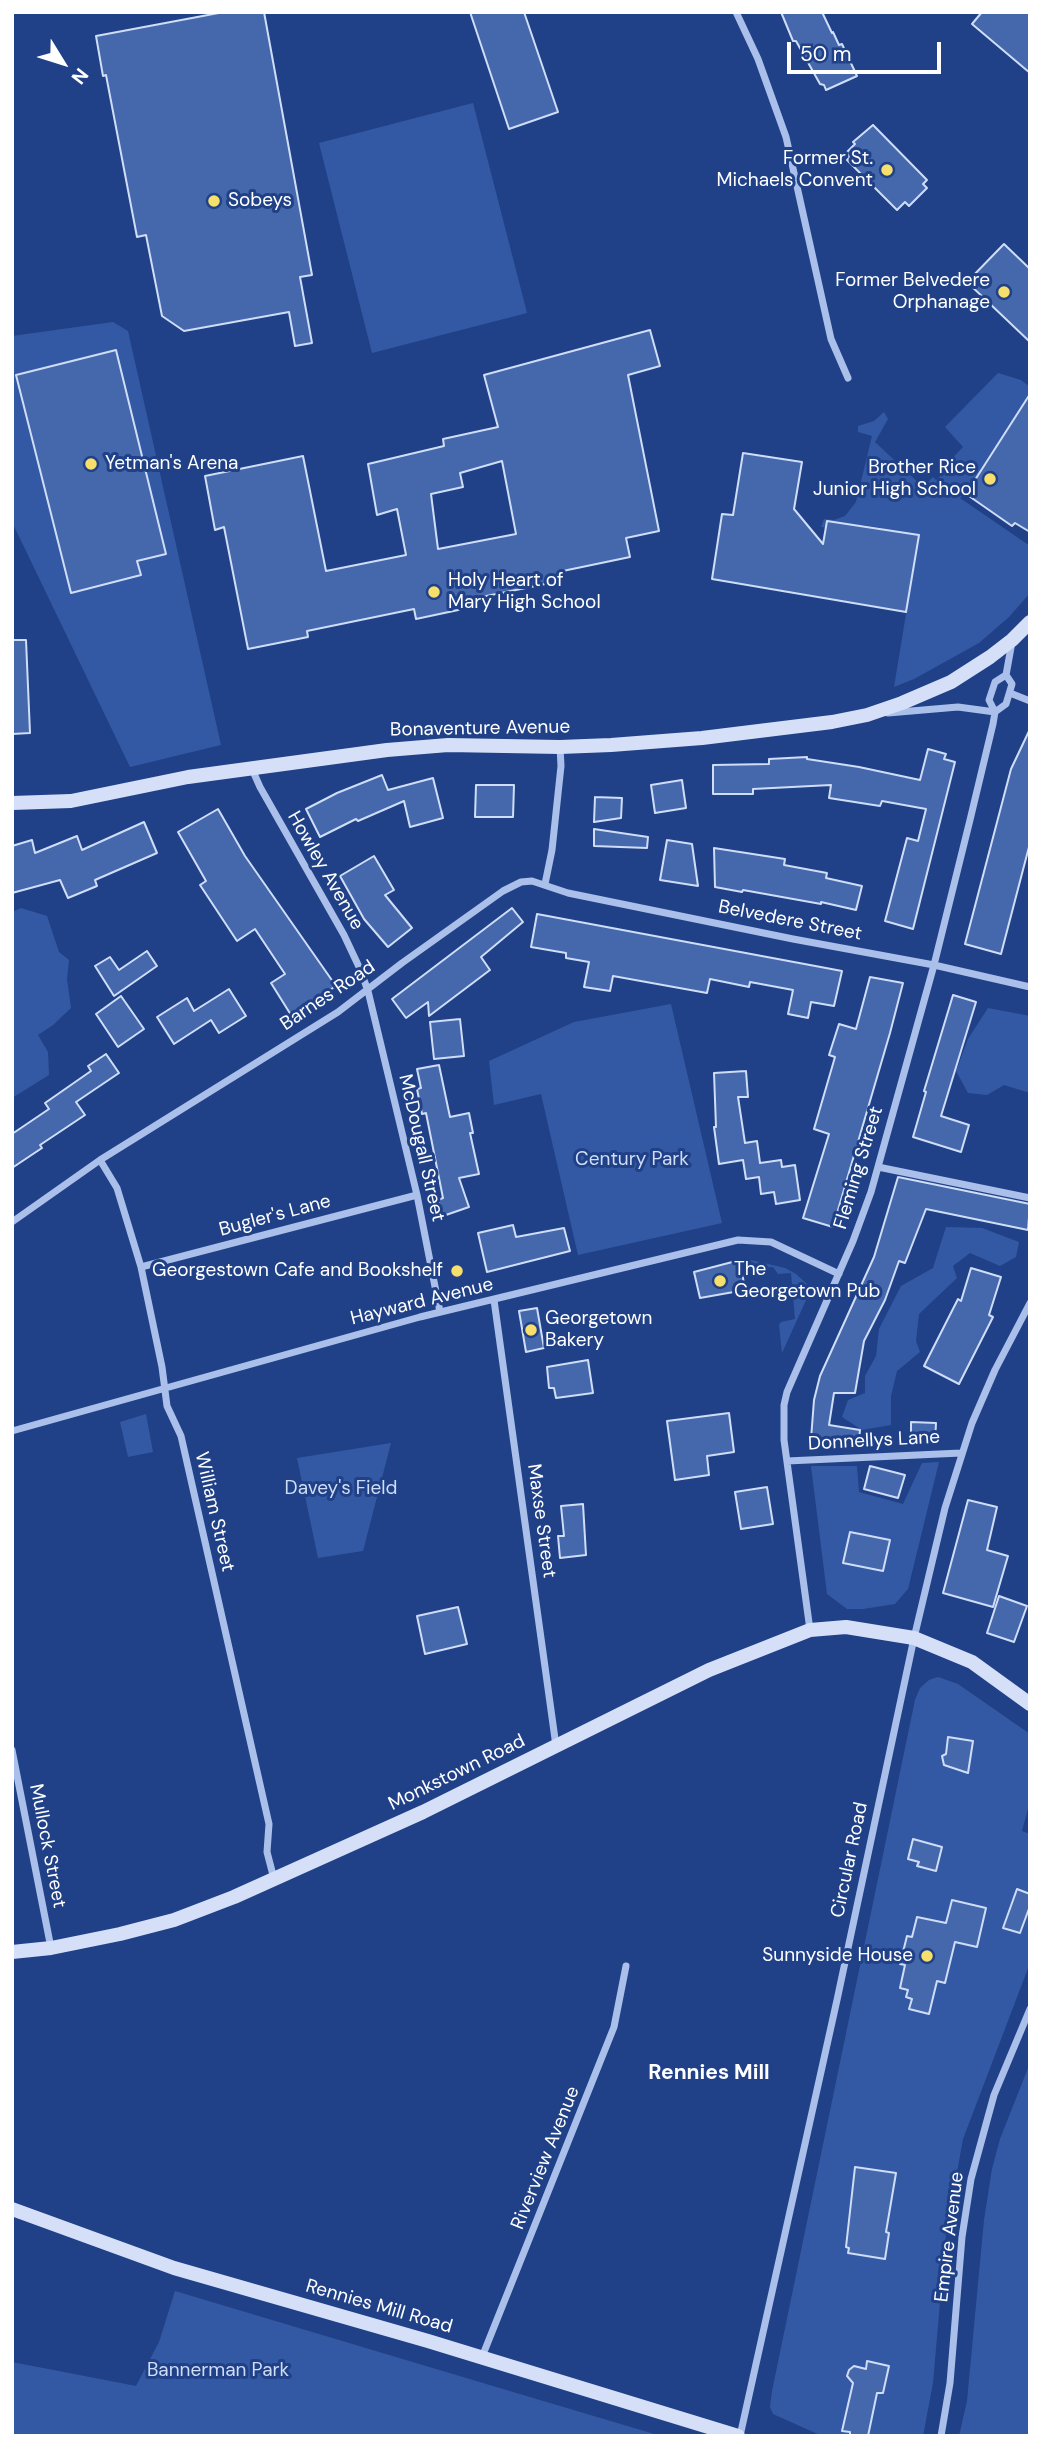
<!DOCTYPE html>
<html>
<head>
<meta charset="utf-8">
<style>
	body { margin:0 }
	#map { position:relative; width:1042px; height:2448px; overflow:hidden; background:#204187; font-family:"DM Sans",sans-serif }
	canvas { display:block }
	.frame { position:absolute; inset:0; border:14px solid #fff; pointer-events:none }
	.north { position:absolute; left:28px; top:28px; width:70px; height:70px; -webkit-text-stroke:5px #204187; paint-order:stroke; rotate:128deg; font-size:19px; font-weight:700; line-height:28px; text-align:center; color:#fff }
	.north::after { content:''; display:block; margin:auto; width:24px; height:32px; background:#fff; clip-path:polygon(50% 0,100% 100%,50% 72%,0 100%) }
	.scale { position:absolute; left:787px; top:42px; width:154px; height:32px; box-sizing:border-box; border:4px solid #fff; border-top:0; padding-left:9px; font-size:21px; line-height:24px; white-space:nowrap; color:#fff; -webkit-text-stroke:5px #204187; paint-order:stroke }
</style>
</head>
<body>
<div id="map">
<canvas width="1042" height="2448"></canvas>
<div class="frame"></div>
<div class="north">N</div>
<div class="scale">50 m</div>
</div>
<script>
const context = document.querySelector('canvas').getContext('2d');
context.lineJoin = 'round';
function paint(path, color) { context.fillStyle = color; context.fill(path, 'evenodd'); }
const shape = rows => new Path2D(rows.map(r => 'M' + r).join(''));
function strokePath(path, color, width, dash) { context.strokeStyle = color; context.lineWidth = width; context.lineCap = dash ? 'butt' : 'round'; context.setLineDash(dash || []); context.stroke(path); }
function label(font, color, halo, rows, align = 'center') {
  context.font = font + ' "DM Sans",sans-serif'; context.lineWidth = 6; context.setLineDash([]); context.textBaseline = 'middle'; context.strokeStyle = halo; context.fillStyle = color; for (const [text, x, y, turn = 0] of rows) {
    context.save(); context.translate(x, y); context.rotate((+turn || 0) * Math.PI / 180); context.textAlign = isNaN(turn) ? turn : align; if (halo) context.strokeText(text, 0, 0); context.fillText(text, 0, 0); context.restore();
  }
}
const green = shape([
	[473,103,527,313,372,353,319,143],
	[113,322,128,331,221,745,130,767,12,522,12,336],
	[998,373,1021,380,1030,387,1030,394,966,494,960,498,1030,546,1030,593,1009,617,979,643,914,679,894,687,919,535,897,531,896,537,882,535,882,528,862,525,860,530,821,527,824,519,834,520,845,516,856,502,872,436,858,432,858,426,874,421,884,412,888,419,875,442,923,487,933,477,936,480,950,467,947,464,963,447,945,427],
	[21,908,47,916,59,952,69,960,67,979,71,1008,53,1025,38,1035,48,1052,49,1075,12,1098,12,912],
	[671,1004,722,1223,578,1255,541,1094,494,1105,489,1061,574,1022],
	[988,1008,1030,1016,1030,1093,1004,1085,987,1095,968,1093,956,1071,968,1039],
	[946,1227,982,1228,1019,1242,1016,1257,1000,1266,970,1253,953,1266,957,1278,919,1314,916,1341,920,1352,897,1371,891,1396,891,1425,862,1430,842,1417,848,1400,865,1393,865,1376,876,1356,879,1329,901,1286,933,1268],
	[751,1260,785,1268,796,1274,807,1284,807,1298,782,1353,779,1325,781,1322,795,1319,791,1273,778,1274,773,1267,752,1268],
	[146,1414,153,1452,128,1457,120,1422],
	[391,1443,363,1551,318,1558,297,1458],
	[939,1462,908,1589,895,1604,863,1609,847,1609,827,1594,811,1466,857,1466,859,1492,903,1504,922,1463],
	[938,1677,958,1684,1030,1734,1030,1801,1022,1831,1030,1834,1030,1963,963,2139,946,2233,933,2383,923,2436,822,2436,773,2414,770,2407,772,2391,915,1700,920,1688,929,1680],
	[1030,2063,1030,2436,959,2436,967,2401,984,2220,992,2169,1000,2139],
	[175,2291,513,2392,661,2436,12,2436,12,2362,136,2386,159,2342]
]);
const building = shape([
	[224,12,264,12,312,275,300,277,312,343,295,346,289,312,184,331,162,316,146,235,137,237,106,75,103,76,96,36,224,12],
	[470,12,524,12,558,112,509,129,470,12],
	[781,12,822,12,832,33,833,32,839,45,842,44,857,76,826,90,824,85,820,84,796,41,793,41,781,12],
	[982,12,1030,12,1030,73,972,24,982,12],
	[873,125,927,180,923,184,927,188,909,206,905,202,897,210,847,160,850,157,846,153,855,144,853,142,873,125],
	[1004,244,1030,269,1030,342,967,282,1004,244],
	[650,330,660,366,628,375,659,531,626,538,630,557,558,572,560,581,462,601,463,609,416,619,414,609,307,631,308,637,248,649,224,527,215,530,205,476,303,456,326,571,406,555,397,509,377,515,368,464,444,446,443,439,498,427,484,375,650,330],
	[502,461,516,534,438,549,431,494,463,487,460,473,502,461],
	[116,350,166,554,137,561,141,575,71,593,16,375,116,350],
	[1030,394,1030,532,1015,523,1012,526,966,494,1030,394],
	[743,453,802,462,794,509,823,544,827,521,919,535,906,612,712,579,722,514,733,515,743,453],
	[12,640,26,640,30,733,12,734,12,640],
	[1030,729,1030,843,1001,954,965,944,1011,769,1030,729],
	[928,749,946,754,944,759,955,762,913,929,885,921,907,838,918,841,926,809,882,801,880,806,829,798,831,785,753,789,753,794,713,794,713,765,769,764,769,759,807,757,807,759,859,767,920,780,928,749],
	[382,775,388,790,433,778,443,818,410,827,404,801,358,821,356,819,320,837,306,809,337,793,382,775],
	[682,780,686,808,655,813,651,785,682,780],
	[476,785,514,785,513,817,475,817,476,785],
	[595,797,622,798,621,818,594,822,595,797],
	[218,809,245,856,336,986,291,1015,271,983,285,974,255,929,237,941,200,885,206,881,178,832,218,809],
	[144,822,157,853,95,880,97,886,68,898,60,880,12,893,12,846,32,840,35,853,77,836,82,850,144,822],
	[594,829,648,837,647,848,594,846,594,829],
	[667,840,692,844,698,886,660,880,667,840],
	[714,848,785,859,784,865,827,873,826,878,862,886,856,910,821,902,821,904,743,890,742,892,715,887,714,848],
	[374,856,394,890,385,895,412,928,388,947,364,919,340,876,374,856],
	[512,908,523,922,481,957,490,970,429,1016,428,1002,406,1018,392,999,512,908],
	[537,914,842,971,834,1006,811,1002,808,1018,788,1014,793,990,750,982,749,987,710,979,707,993,613,976,610,991,584,987,589,962,566,958,566,953,531,947,537,914],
	[147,951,157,966,114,996,95,966,110,957,119,970,147,951],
	[870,977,903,983,890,1033,833,1227,803,1218,829,1134,814,1129,835,1057,829,1055,839,1024,856,1029,870,977],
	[229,989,246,1016,219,1033,211,1020,174,1044,157,1017,187,998,194,1011,229,989],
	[953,995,976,1002,941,1116,969,1125,961,1152,913,1137,926,1092,924,1091,953,995],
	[121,996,144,1029,118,1047,96,1014,121,996],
	[460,1019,464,1056,434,1059,430,1022,460,1019],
	[106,1054,119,1073,76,1102,85,1115,40,1145,42,1148,12,1168,12,1134,49,1109,45,1103,91,1071,88,1066,106,1054],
	[439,1065,450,1117,469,1113,473,1133,470,1133,479,1174,459,1178,469,1207,443,1216,438,1200,443,1198,426,1113,422,1114,417,1089,421,1088,417,1069,439,1065],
	[746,1071,748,1097,738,1097,745,1143,757,1141,760,1163,781,1160,782,1167,795,1165,800,1200,776,1204,774,1192,761,1194,759,1177,746,1179,743,1160,719,1164,714,1127,716,1127,714,1073,746,1071],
	[898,1177,1030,1204,1028,1230,926,1209,905,1263,899,1261,885,1300,864,1341,855,1393,834,1393,829,1425,860,1430,859,1440,811,1439,814,1400,820,1376,874,1257,898,1177],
	[513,1225,516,1237,564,1228,570,1251,487,1272,478,1233,513,1225],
	[740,1260,745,1290,700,1298,694,1272,740,1260],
	[971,1268,1001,1277,989,1315,993,1317,959,1384,924,1366,958,1299,961,1301,971,1268],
	[537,1308,544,1348,526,1352,519,1311,537,1308],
	[588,1360,593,1393,556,1398,554,1388,549,1388,547,1367,588,1360],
	[729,1413,734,1452,707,1456,709,1475,675,1480,667,1421,729,1413],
	[911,1422,936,1423,935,1442,911,1441,911,1422],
	[870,1466,905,1475,898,1498,864,1489,870,1466],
	[767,1487,773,1524,741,1529,735,1492,767,1487],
	[968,1500,997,1507,987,1550,1008,1556,993,1607,943,1593,968,1500],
	[583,1504,586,1555,560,1558,558,1536,564,1536,561,1506,583,1504],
	[850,1532,890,1540,883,1571,843,1563,850,1532],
	[999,1596,1027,1606,1014,1642,987,1633,999,1596],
	[458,1607,467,1644,425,1654,417,1616,458,1607],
	[948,1737,973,1741,968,1773,944,1765,942,1756,946,1754,948,1737],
	[913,1839,942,1847,936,1871,917,1866,919,1862,908,1859,913,1839],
	[1017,1889,1030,1894,1030,1906,1020,1933,1003,1928,1017,1889],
	[952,1900,986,1908,977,1947,955,1942,945,1983,937,1981,929,2014,909,2009,912,1999,906,1997,908,1990,900,1988,905,1965,900,1964,907,1936,912,1937,917,1917,946,1923,952,1900],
	[855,2167,896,2173,886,2232,889,2233,885,2259,848,2253,849,2248,846,2247,855,2167],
	[867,2361,889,2366,883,2393,877,2393,868,2436,850,2436,850,2432,842,2431,853,2383,847,2376,849,2370,854,2366,866,2369,867,2361]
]);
const street = shape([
	[736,12,758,59,786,137,831,339,848,378],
	[1010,693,1030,701],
	[995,712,1006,704,1012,684,1006,675,1012,642],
	[888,713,958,707,995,712],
	[252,769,260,787,344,935,360,969,368,991,417,1195,440,1312],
	[545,884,552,850,561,766,560,747],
	[100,1160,117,1188,141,1267,162,1367,167,1406,181,1436,269,1824,267,1852,274,1879],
	[878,1167,1030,1198],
	[12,1222,100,1160,338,1012,402,963,503,891,521,882,532,881,568,893,793,939,934,965,1030,987],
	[141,1267,417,1195],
	[494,1300,556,1746],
	[12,1431,420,1317,738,1240,771,1242,839,1274],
	[787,1461,961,1453],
	[810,1630,784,1440,784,1405,787,1392,853,1241,871,1192,934,965,970,820,993,724,995,712,989,700,995,682,1006,675],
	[12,1750,51,1948],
	[482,2357,614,2027,626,1966],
	[740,2436,837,2000,914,1638,945,1508,972,1423,995,1370,1030,1303],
	[941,2436,950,2383,962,2237,971,2179,994,2095,1030,2009]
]);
const secondary = shape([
	[12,803,71,801,188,777,387,750,448,745,560,747,611,745,702,738,832,722,867,715,902,703,951,682,990,657,1012,640,1030,622],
	[12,1952,51,1948,120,1934,174,1920,234,1897,423,1812,709,1670,810,1630,846,1627,914,1638,972,1662,1030,1704],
	[12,2209,174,2268,428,2341,738,2436]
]);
const markers = [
	[887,170,7,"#f7df6b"],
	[214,201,7,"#f7df6b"],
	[1004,292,7,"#f7df6b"],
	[91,464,7,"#f7df6b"],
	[990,479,7,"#f7df6b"],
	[434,592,7,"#f7df6b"],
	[457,1271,7,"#f7df6b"],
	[720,1281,7,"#f7df6b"],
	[531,1330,7,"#f7df6b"],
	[927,1956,7,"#f7df6b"]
];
const poiNames = [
	["Former St.",873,159],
	["Michaels Convent",873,181],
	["Sobeys",228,201,"left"],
	["Former Belvedere",990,281],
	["Orphanage",990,303],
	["Yetman's Arena",105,464,"left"],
	["Brother Rice",976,468],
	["Junior High School",976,490],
	["Holy Heart of",448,581,"left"],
	["Mary High School",448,603,"left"],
	["The",734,1270,"left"],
	["Georgetown Pub",734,1292,"left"],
	["Georgestown Cafe and Bookshelf",443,1271],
	["Georgetown",545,1319,"left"],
	["Bakery",545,1341,"left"],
	["Sunnyside House",913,1956]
];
const streetNames = [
	["Bonaventure Avenue",480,729,-1],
	["Howley Avenue",325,871,60],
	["Belvedere Street",790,921,11],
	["Barnes Road",328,996,-34],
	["McDougall Street",421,1148,77],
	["Fleming Street",859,1168,-73],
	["Bugler's Lane",275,1216,-15],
	["Hayward Avenue",422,1302,-14],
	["Donnellys Lane",874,1441,-3],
	["William Street",214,1512,77],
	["Maxse Street",541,1521,82],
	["Monkstown Road",457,1773,-26],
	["Mullock Street",47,1846,79],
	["Circular Road",850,1860,-78],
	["Riverview Avenue",546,2158,-68],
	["Empire Avenue",950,2237,-83],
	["Rennies Mill Road",379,2307,16]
];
const parkNames = [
	["Century Park",632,1160],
	["Davey's Field",341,1489],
	["Bannerman Park",218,2371]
];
const neighbourhoodNames = [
	["Rennies Mill",709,2073]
];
paint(green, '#3459a4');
paint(building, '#4568ad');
strokePath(building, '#cfddf7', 2);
strokePath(street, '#aac0ea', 7);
strokePath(secondary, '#d5e0f8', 14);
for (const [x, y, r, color] of markers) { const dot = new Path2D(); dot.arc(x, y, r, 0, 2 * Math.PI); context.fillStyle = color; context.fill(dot); strokePath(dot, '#204187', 2.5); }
label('19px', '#fff', '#204187', poiNames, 'right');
label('19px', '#fff', '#204187', streetNames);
label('19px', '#cfddf7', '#204187', parkNames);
label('bold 21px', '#fff', '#204187', neighbourhoodNames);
</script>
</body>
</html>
